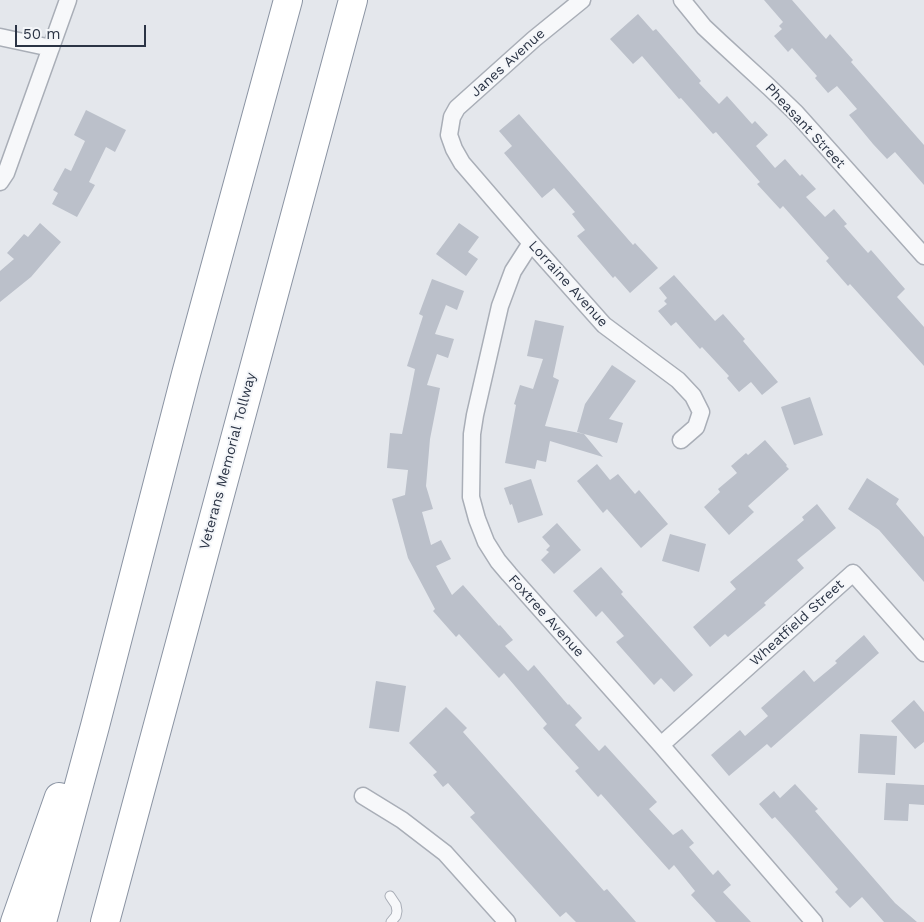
<!DOCTYPE html>
<html>
<head>
<meta charset="utf-8">
<style>
	body { margin:0 }
	#map { position:relative; width:924px; height:922px; overflow:hidden; background:#e4e7ec; font-family:"Work Sans",sans-serif }
	canvas { display:block }
	.scale { position:absolute; left:15px; top:25px; width:131px; height:22px; box-sizing:border-box; border:2px solid #2b3445; border-top:0; padding-left:6px; font-size:15px; line-height:18px; white-space:nowrap; color:#2b3445; -webkit-text-stroke:4px #f4f6f9; paint-order:stroke }
</style>
</head>
<body>
<div id="map">
<canvas width="924" height="922"></canvas>
<div class="scale">50 m</div>
</div>
<script>
const context = document.querySelector('canvas').getContext('2d');
context.lineJoin = 'round';
function paint(path, color) { context.fillStyle = color; context.fill(path, 'evenodd'); }
const shape = rows => new Path2D(rows.map(r => 'M' + r).join(''));
function strokePath(path, color, width, dash) { context.strokeStyle = color; context.lineWidth = width; context.lineCap = dash ? 'butt' : 'round'; context.setLineDash(dash || []); context.stroke(path); }
function label(font, color, halo, rows, align = 'center') {
  context.font = font + ' "Work Sans",sans-serif'; context.lineWidth = 4; context.setLineDash([]); context.textBaseline = 'middle'; context.strokeStyle = halo; context.fillStyle = color; for (const [text, x, y, turn = 0] of rows) {
    context.save(); context.translate(x, y); context.rotate((+turn || 0) * Math.PI / 180); context.textAlign = isNaN(turn) ? turn : align; if (halo) context.strokeText(text, 0, 0); context.fillText(text, 0, 0); context.restore();
  }
}
const building = shape([
	[764,0,792,0,826,39,830,34,853,60,851,62,924,145,924,185,895,152,887,159,873,144,849,115,857,109,837,86,828,93,815,78,817,76,792,48,788,52,774,36,782,29,779,26,783,22],
	[638,14,653,31,656,29,701,81,699,83,719,104,727,96,752,124,755,121,768,135,756,146,775,168,785,159,800,176,802,174,816,189,806,197,825,217,834,209,847,224,844,226,868,253,871,250,905,289,897,297,924,327,924,366,850,284,848,286,826,261,829,258,783,206,780,209,757,184,760,182,716,132,713,134,681,98,679,99,642,56,633,64,610,39],
	[86,110,126,130,115,152,106,147,89,182,95,185,77,217,52,204,58,193,53,190,65,168,71,171,85,141,74,135],
	[519,114,633,245,635,243,658,268,630,293,615,276,613,278,577,236,585,230,572,214,575,212,554,188,542,198,504,153,512,146,499,131],
	[40,223,61,242,31,277,0,302,0,271,14,259,7,253,24,234,28,237],
	[459,223,479,237,468,252,478,259,466,276,436,254],
	[674,275,715,321,723,314,745,339,743,341,778,382,762,395,751,382,739,392,727,378,729,376,702,347,700,349,676,322,671,326,658,311,667,304,664,301,667,298,659,288],
	[432,279,464,291,457,310,446,305,435,334,454,339,448,358,437,354,427,385,440,388,430,439,426,486,433,509,422,512,431,545,441,540,451,559,436,566,452,595,463,585,499,626,500,625,513,640,505,646,528,671,534,665,568,705,569,704,582,718,575,725,599,751,605,745,657,802,649,809,673,835,682,829,694,843,689,847,713,875,718,870,731,885,723,892,751,922,716,922,691,895,695,891,674,865,669,870,601,794,598,797,575,771,579,768,543,728,547,724,504,673,499,678,459,634,456,637,433,611,435,609,408,558,392,499,405,495,408,470,387,468,390,433,402,434,415,369,407,366,423,316,419,314],
	[535,320,564,326,553,377,559,380,545,426,584,434,603,457,550,441,546,462,537,460,535,469,505,463,516,405,514,404,520,385,533,389,543,359,527,356],
	[612,365,636,381,609,419,623,423,617,443,577,432,585,404],
	[810,397,823,435,794,445,781,407],
	[765,440,787,465,786,466,789,469,748,506,754,512,729,535,704,507,720,492,718,489,737,473,731,466,746,453,748,455],
	[597,464,610,480,618,474,635,494,639,490,668,524,641,548,607,509,603,513,577,481],
	[867,478,899,499,896,504,924,537,924,582,879,530,848,509],
	[531,479,543,515,518,523,512,504,510,505,504,488],
	[817,504,836,528,797,560,804,568,764,603,766,605,728,637,725,634,710,647,693,627,736,589,730,582,804,520,802,517],
	[557,523,581,550,554,574,541,560,549,552,546,550,550,546,542,537],
	[670,534,706,544,699,572,662,561],
	[601,567,623,592,621,594,693,675,674,692,661,678,654,685,616,642,624,636,602,611,596,617,573,591],
	[864,635,879,653,771,748,767,744,729,776,711,755,740,730,745,736,768,716,761,708,804,670,814,682,837,663,835,661],
	[376,681,406,686,399,732,369,728],
	[914,700,924,712,924,742,915,749,891,721],
	[446,707,467,728,463,732,604,891,607,889,636,922,576,922,566,912,560,917,470,817,475,813,448,783,443,787,433,775,437,772,409,743],
	[860,734,897,736,895,775,858,773],
	[886,783,924,785,924,805,909,804,908,821,884,820],
	[795,784,818,809,815,811,895,903,917,922,884,922,862,897,850,908,835,892,838,889,792,836,775,817,772,819,759,804,774,791,780,798]
]);
const service = shape([
	[390,896,396,905,397,911,396,916,391,922]
]);
const minor = shape([
	[582,0,534,39,457,108,452,117,449,135,454,149,462,163,531,243,604,325,678,380,693,396,701,412,696,427,681,440],
	[682,0,704,27,720,42,769,87,796,113,924,256],
	[0,37,51,48],
	[0,182,6,173,68,0],
	[531,243,513,271,500,306,475,415,472,434,471,497,477,519,486,542,498,561,509,574,661,745,814,922],
	[661,745,853,573,924,653],
	[363,796,402,820,445,853,507,922]
]);
const motorway = shape([
	[15,922,59,797],
	[42,922,95,726,186,374,288,0],
	[105,922,353,0]
]);
const streetNames = [
	["Janes Avenue",508,63,-42],
	["Pheasant Street",805,126,47],
	["Lorraine Avenue",568,284,48],
	["Veterans Memorial Tollway",228,461,-75],
	["Foxtree Avenue",546,616,48],
	["Wheatfield Street",797,623,-42]
];
paint(building, '#bbc0ca');
strokePath(service, '#a9aeb7', 11);
strokePath(minor, '#a9aeb7', 19);
strokePath(motorway, '#8b94a3', 30);
strokePath(service, '#f7f8fa', 9);
strokePath(minor, '#f7f8fa', 16);
strokePath(motorway, '#fff', 28);
label('14px', '#2b3445', '#f4f6f9', streetNames);
</script>
</body>
</html>
